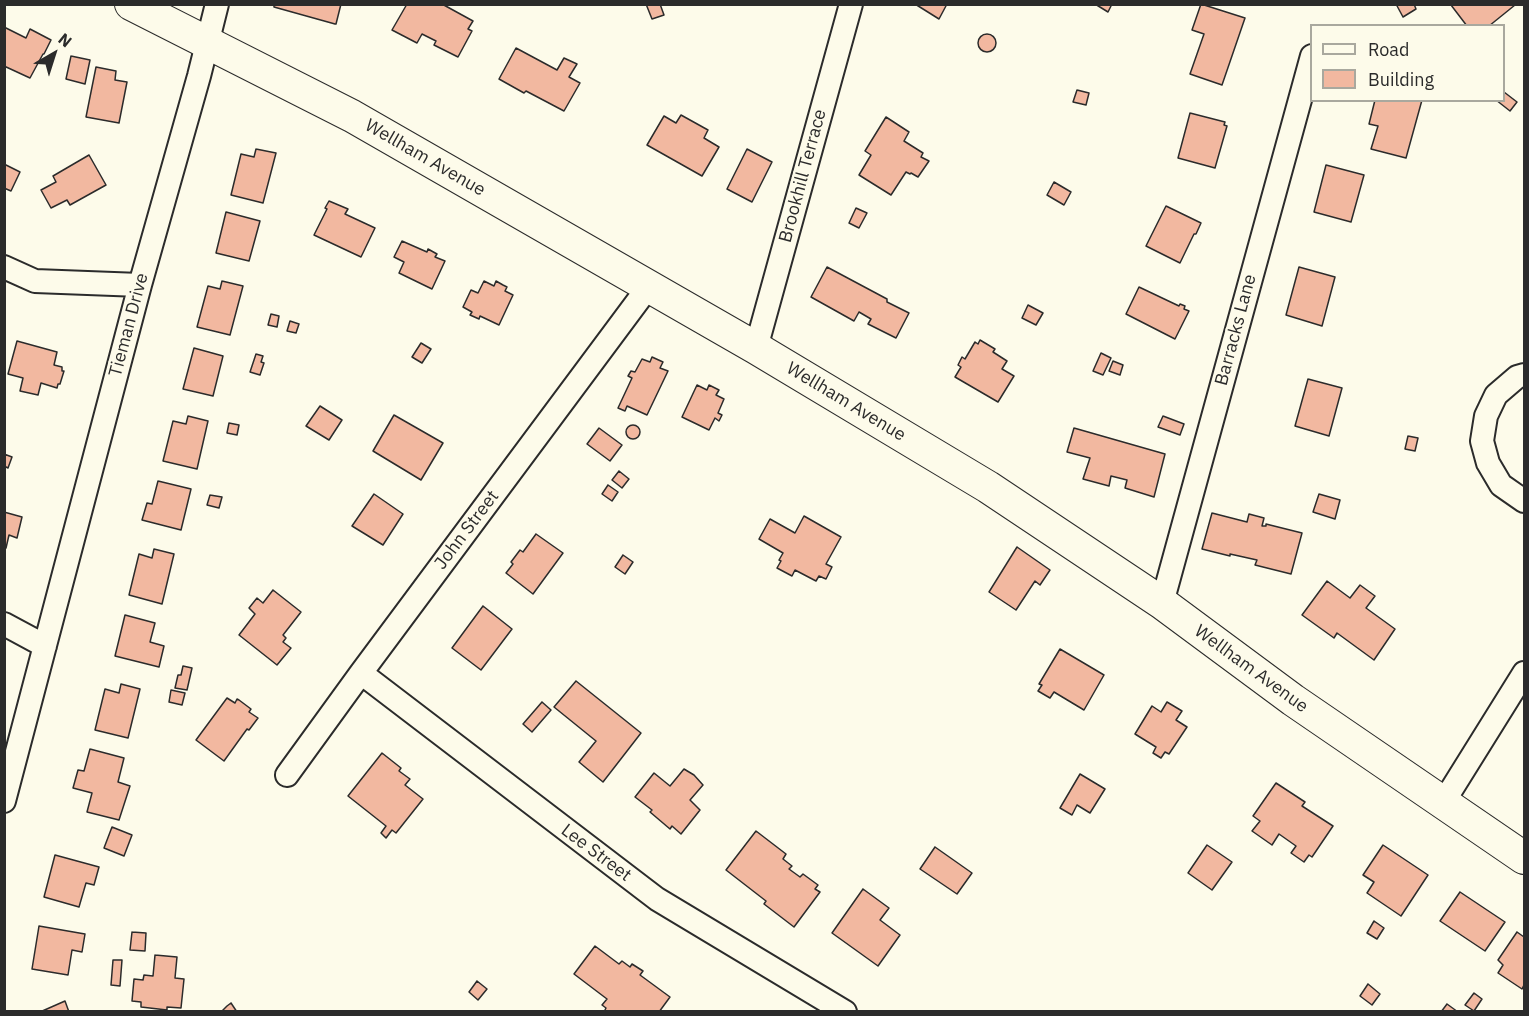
<!DOCTYPE html>
<html>
<head>
<meta charset="utf-8">
<style>
	body { margin:0 }
	#map { position:relative; width:1529px; height:1016px; overflow:hidden; background:#fdfbea; font-family:"IBM Plex Sans",sans-serif }
	canvas { display:block }
	.frame { position:absolute; inset:0; border:6px solid #2b2b2b; pointer-events:none }
	.legend { position:absolute; left:1310px; top:24px; width:195px; height:78px; box-sizing:border-box; background:#fdfbea; border:2px solid #a9a89e; margin:0; padding:8px 10px; list-style:none; font-size:18px; color:#2b2b2b }
	.legend li { display:flex; align-items:center; gap:12px; height:30px }
	.legend b { width:30px; border:2px solid #a9a89e }
	.north { position:absolute; left:24px; top:24px; width:60px; height:60px; -webkit-text-stroke:4px #fdfbea; paint-order:stroke; rotate:39deg; font-size:16px; font-weight:700; line-height:24px; text-align:center; color:#2b2b2b }
	.north::after { content:''; display:block; margin:auto; width:21px; height:27px; background:#2b2b2b; clip-path:polygon(50% 0,100% 100%,50% 72%,0 100%) }
</style>
</head>
<body>
<div id="map">
<canvas width="1529" height="1016"></canvas>
<div class="frame"></div>
<ul class="legend">
<li><b style="height:8px;background:#fdfbea"></b>Road</li>
<li><b style="height:16px;background:#f2b8a0"></b>Building</li>
</ul>
<div class="north">N</div>
</div>
<script>
const context = document.querySelector('canvas').getContext('2d');
context.lineJoin = 'round';
function paint(path, color) { context.fillStyle = color; context.fill(path, 'evenodd'); }
const shape = rows => new Path2D(rows.map(r => 'M' + r).join(''));
function strokePath(path, color, width, dash) { context.strokeStyle = color; context.lineWidth = width; context.lineCap = dash ? 'butt' : 'round'; context.setLineDash(dash || []); context.stroke(path); }
function label(font, color, halo, rows, align = 'center') {
  context.font = font + ' "IBM Plex Sans",sans-serif'; context.lineWidth = 4.5; context.setLineDash([]); context.textBaseline = 'middle'; context.strokeStyle = halo; context.fillStyle = color; for (const [text, x, y, turn = 0] of rows) {
    context.save(); context.translate(x, y); context.rotate((+turn || 0) * Math.PI / 180); context.textAlign = isNaN(turn) ? turn : align; if (halo) context.strokeText(text, 0, 0); context.fillText(text, 0, 0); context.restore();
  }
}
const building = shape([
	[274,4,341,4,336,24,335,24,274,7,274,4],
	[407,4,442,4,473,21,468,29,472,31,458,57,434,45,436,41,422,34,417,43,392,30,407,4],
	[646,4,660,4,664,15,652,19,646,4],
	[915,4,947,4,939,19,915,4],
	[1095,4,1112,4,1108,12,1095,4],
	[1201,4,1245,18,1222,85,1190,74,1204,34,1192,30,1201,4],
	[1396,4,1414,4,1416,9,1403,17,1396,4],
	[1514,4,1515,5,1489,26,1467,26,1451,5,1514,4],
	[4,27,26,38,30,29,51,40,44,54,43,54,30,78,4,66,4,27],
	'978 43a9 9 0 1 1 18 0a9 9 0 1 1-18 0Z',
	[516,48,557,70,564,58,577,64,569,77,580,83,564,111,526,91,524,93,499,79,516,48],
	[71,56,90,60,85,84,66,79,71,56],
	[96,67,116,71,115,80,127,82,119,123,86,117,96,67],
	[1077,90,1089,93,1086,105,1073,102,1077,90],
	[1504,92,1517,102,1510,111,1496,100,1504,100,1504,92],
	[1375,100,1422,100,1406,158,1371,149,1378,126,1369,124,1375,100],
	[1190,113,1225,122,1224,125,1227,126,1215,168,1178,158,1190,113],
	[681,115,708,130,704,138,719,147,702,176,647,145,664,116,676,123,681,115],
	[886,117,909,132,904,141,923,153,921,157,929,161,918,177,911,173,910,174,906,172,891,195,859,175,871,155,865,151,886,117],
	[256,149,276,153,263,203,231,195,241,154,254,157,256,149],
	[747,149,772,162,752,202,727,189,747,149],
	[89,155,106,185,70,205,67,200,51,208,41,190,56,182,53,176,89,155],
	[4,164,20,172,11,191,4,188,4,164],
	[1326,165,1364,175,1351,222,1314,212,1326,165],
	[1054,182,1071,192,1064,205,1047,195,1054,182],
	[329,201,348,209,345,214,375,228,361,257,314,235,327,209,325,208,329,201],
	[1166,206,1201,223,1196,234,1194,234,1180,263,1146,246,1166,206],
	[856,208,867,213,859,228,849,223,856,208],
	[226,212,260,221,249,261,216,253,226,212],
	[402,241,427,252,428,249,437,254,435,257,445,261,432,289,399,273,404,262,394,257,402,241],
	[827,267,887,299,887,302,909,313,896,338,868,324,871,319,859,312,854,321,811,297,827,267],
	[1299,267,1335,277,1322,326,1286,315,1299,267],
	[222,281,243,286,230,335,197,327,208,286,220,289,222,281],
	[484,281,494,286,496,281,503,285,507,287,505,291,513,295,499,325,480,316,479,319,470,315,472,312,463,307,471,290,478,293,484,281],
	[1139,287,1179,306,1180,304,1185,306,1184,309,1189,311,1175,339,1126,314,1139,287],
	[1028,305,1043,313,1036,325,1022,318,1028,305],
	[271,314,279,316,277,327,268,325,271,314],
	[290,321,299,324,296,333,287,331,290,321],
	[980,340,995,349,993,352,1007,361,1002,369,1014,376,998,402,955,377,961,367,958,365,962,357,965,359,975,342,978,344,980,340],
	[17,341,57,352,54,365,62,367,62,371,64,371,60,384,58,384,57,388,41,383,38,395,20,391,23,378,8,374,17,341],
	[421,343,431,349,422,363,412,357,421,343],
	[194,348,223,356,213,396,183,389,194,348],
	[1101,353,1111,358,1103,375,1093,371,1101,353],
	[256,354,263,356,261,362,264,363,260,375,250,372,256,354],
	[652,357,663,362,660,368,668,371,647,415,627,406,625,411,618,408,632,378,628,376,631,371,635,372,642,359,650,362,652,357],
	[1113,361,1123,365,1120,375,1109,371,1113,361],
	[1308,379,1342,388,1329,436,1295,426,1308,379],
	[697,385,707,390,709,385,719,390,716,395,724,399,718,413,722,415,719,421,715,418,709,430,682,417,697,385],
	[320,406,342,420,329,440,306,426,320,406],
	[394,415,443,443,421,480,373,451,394,415],
	[188,416,208,421,197,469,163,461,173,421,186,424,188,416],
	[1163,416,1184,424,1180,435,1158,427,1163,416],
	[229,423,239,425,237,435,227,433,229,423],
	'626 432a7 7 0 1 1 14 0a7 7 0 1 1-14 0Z',
	[599,428,622,445,610,461,587,444,599,428],
	[1074,428,1165,454,1154,497,1125,488,1127,480,1111,476,1109,486,1083,479,1090,458,1067,452,1074,428],
	[1408,436,1418,438,1415,451,1405,449,1408,436],
	[4,454,12,457,8,468,4,466,4,454],
	[619,471,629,479,622,488,612,480,619,471],
	[158,481,191,489,181,530,142,520,147,503,152,504,158,481],
	[608,485,618,492,612,501,602,494,608,485],
	[374,494,403,514,383,545,352,526,374,494],
	[1319,494,1340,500,1335,519,1313,512,1319,494],
	[210,495,222,497,219,508,207,505,210,495],
	[4,512,22,517,17,538,9,535,6,548,4,548,4,512],
	[1212,513,1247,522,1249,514,1264,518,1262,526,1266,526,1266,524,1302,533,1291,574,1255,565,1257,560,1230,554,1230,556,1202,549,1212,513],
	[804,516,841,537,826,564,832,567,826,579,819,576,816,581,795,570,792,576,777,568,781,561,779,560,783,553,759,539,770,519,795,533,804,516],
	[536,534,563,553,533,594,506,573,513,564,511,562,520,550,523,552,536,534],
	[1017,547,1050,570,1040,585,1035,581,1016,610,989,592,1017,547],
	[154,549,174,554,162,604,129,595,139,554,152,558,154,549],
	[623,555,633,562,625,574,615,567,623,555],
	[1327,581,1350,598,1360,585,1375,596,1366,608,1395,629,1374,660,1337,633,1334,638,1302,615,1327,581],
	[273,590,301,612,283,635,286,638,283,642,291,648,277,665,239,635,255,614,249,608,257,598,263,603,273,590],
	[483,606,512,629,481,670,452,648,483,606],
	[125,615,155,623,150,642,164,646,159,667,115,656,125,615],
	[1060,649,1104,675,1084,710,1054,692,1050,698,1038,691,1042,685,1039,684,1060,649],
	[183,666,192,668,187,690,175,688,178,675,181,675,183,666],
	[576,681,641,733,603,782,579,762,596,741,554,707,576,681],
	[121,684,140,689,128,738,95,730,105,689,119,693,121,684],
	[171,690,185,693,182,705,169,702,171,690],
	[227,698,235,703,237,699,239,700,251,709,249,712,258,718,249,730,247,729,224,761,196,740,227,698],
	[542,702,551,710,532,732,523,724,542,702],
	[1167,702,1182,711,1176,720,1187,727,1169,754,1165,752,1161,758,1153,753,1156,747,1135,734,1152,706,1161,712,1167,702],
	[90,749,124,758,118,782,130,786,119,820,87,812,92,793,73,788,78,770,84,771,90,749],
	[382,753,401,768,399,771,410,779,405,785,423,799,396,833,392,830,386,838,381,833,386,826,348,796,382,753],
	[684,769,694,775,703,785,690,800,700,810,681,834,672,826,670,829,650,812,652,810,635,797,654,773,670,786,684,769],
	[1080,774,1105,789,1090,813,1077,805,1072,815,1060,808,1080,774],
	[1276,783,1305,802,1302,806,1333,826,1312,857,1309,855,1304,862,1291,853,1296,846,1279,834,1272,845,1252,831,1260,821,1253,816,1276,783],
	[112,827,132,835,124,856,104,848,112,827],
	[756,831,786,854,783,859,792,866,789,869,800,877,803,874,818,885,815,889,820,892,794,927,764,904,766,901,726,870,756,831],
	[1207,845,1232,862,1212,890,1188,873,1207,845],
	[1383,845,1428,875,1401,916,1367,893,1374,882,1363,875,1383,845],
	[935,847,972,873,957,894,920,869,935,847],
	[55,855,99,867,94,885,86,883,79,907,44,897,55,855],
	[863,889,889,908,880,920,900,935,878,966,832,933,863,889],
	[1460,892,1505,922,1485,951,1440,921,1460,892],
	[1374,921,1384,928,1377,939,1367,933,1374,921],
	[39,926,85,934,82,952,72,950,68,975,32,969,39,926],
	[132,932,146,933,145,951,130,950,132,932],
	[1517,932,1524,937,1524,985,1522,989,1498,973,1503,965,1498,960,1517,932],
	[595,946,619,964,622,961,630,967,632,964,643,971,640,975,670,997,659,1012,604,1012,606,1008,602,1005,607,999,574,974,595,946],
	[155,955,177,957,175,978,184,979,181,1008,167,1007,167,1010,141,1007,141,1002,132,1001,134,979,143,980,144,975,153,976,155,955],
	[113,960,122,960,120,986,111,985,113,960],
	[477,981,487,989,478,1000,469,992,477,981],
	[1368,984,1380,994,1372,1005,1360,996,1368,984],
	[1474,993,1482,999,1474,1011,1465,1005,1474,993],
	[65,1001,69,1012,40,1012,65,1001],
	[231,1003,237,1012,221,1012,227,1006,231,1003],
	[1447,1004,1458,1012,1441,1012,1447,1004]
]);
const street = shape([
	[4,267,35,281,140,285],
	[756,348,851,4],
	[1524,375,1517,377,1496,395,1486,416,1482,441,1488,463,1501,485,1524,501],
	[1162,603,1312,56],
	[4,624,45,646],
	[361,673,657,899,845,1012],
	[287,775,361,673,649,286],
	[4,801,140,285,199,76,217,4],
	[1443,803,1524,673]
]);
const secondary = shape([
	[131,4,352,116,756,348,988,487,1162,603,1293,700,1524,858]
]);
const streetNames = [
	["Wellham Avenue",425,158,30],
	["Brookhill Terrace",803,176,-75],
	["Tieman Drive",129,325,-75],
	["Barracks Lane",1236,330,-75],
	["Wellham Avenue",846,402,31],
	["John Street",467,530,-53],
	["Wellham Avenue",1251,669,36],
	["Lee Street",596,853,37]
];
paint(building, '#f2b8a0');
strokePath(building, '#2b2b2b', 1.5);
strokePath(street, '#2b2b2b', 26);
strokePath(secondary, '#2b2b2b', 34);
strokePath(street, '#fdfbea', 22);
strokePath(secondary, '#fdfbea', 32);
label('18px', '#2b2b2b', '#fdfbea', streetNames);
</script>
</body>
</html>
